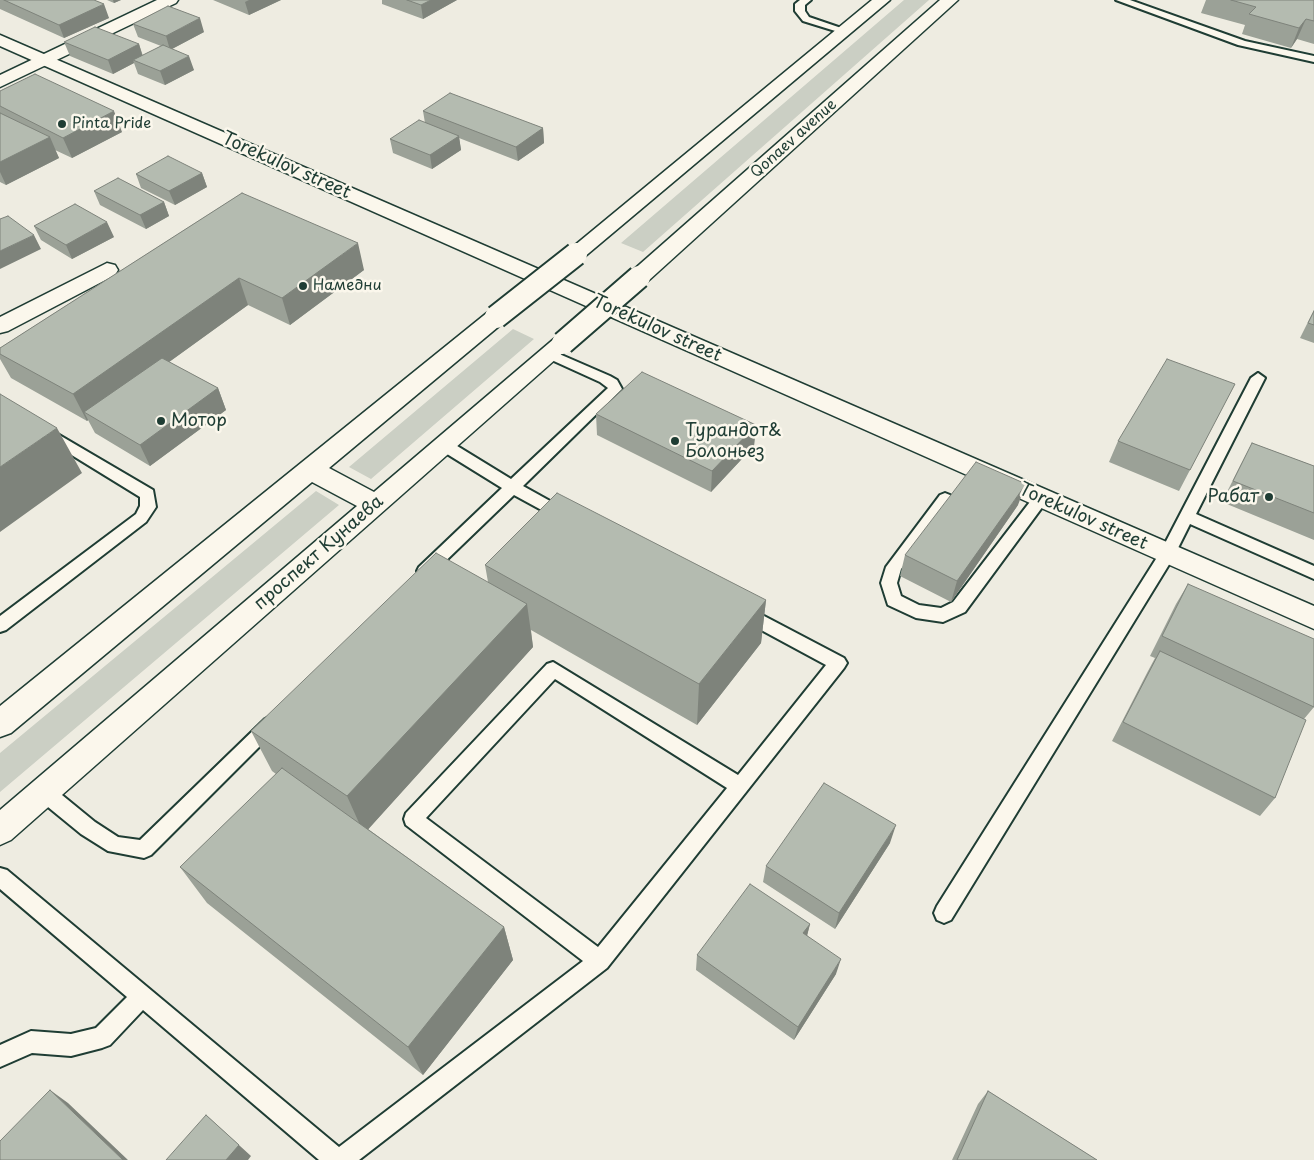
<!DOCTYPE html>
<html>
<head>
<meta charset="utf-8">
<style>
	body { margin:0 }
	canvas { display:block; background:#eeece1 }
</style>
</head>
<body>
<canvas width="1314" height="1160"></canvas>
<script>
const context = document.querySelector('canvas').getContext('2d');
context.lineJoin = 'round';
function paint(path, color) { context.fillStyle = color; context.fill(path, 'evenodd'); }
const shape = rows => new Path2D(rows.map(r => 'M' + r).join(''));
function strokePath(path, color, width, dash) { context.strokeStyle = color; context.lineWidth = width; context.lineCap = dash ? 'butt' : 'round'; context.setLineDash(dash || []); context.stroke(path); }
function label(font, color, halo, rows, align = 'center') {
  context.font = font + ' "Playpen Sans",sans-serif'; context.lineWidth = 5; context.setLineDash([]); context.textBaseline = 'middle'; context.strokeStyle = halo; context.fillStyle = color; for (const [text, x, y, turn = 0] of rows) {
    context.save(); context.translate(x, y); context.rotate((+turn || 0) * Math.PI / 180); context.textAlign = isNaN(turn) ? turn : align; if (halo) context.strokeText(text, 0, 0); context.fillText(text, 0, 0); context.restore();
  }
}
const green = shape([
	[904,0,929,0,643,252,621,243],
	[513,329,534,339,371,479,349,467],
	[316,491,339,505,0,792,0,753]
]);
const service = shape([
	[800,0,811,0,805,5,805,11,809,17,850,31,845,34,803,21,795,11,795,4,800,0],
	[1116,0,1130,0,1245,41,1314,56,1314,62,1238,45,1116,0],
	[550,350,610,376,617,380,622,389,523,486,568,511,571,515,568,519,558,519,514,495,431,575,425,577,419,575,417,571,419,567,502,488,439,449,437,445,439,441,449,441,511,479,608,388,600,382,545,357,543,354,550,350],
	[1258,373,1265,378,1196,514,1314,566,1314,579,1190,524,1173,558,951,920,944,923,937,920,934,913,937,906,1161,551,1251,378,1258,373],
	[49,429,153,490,156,507,146,522,6,630,0,632,0,616,136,514,140,506,140,497,44,438,42,434,49,429],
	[1041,492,1046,494,1049,498,1046,502,965,612,943,622,916,618,888,605,881,583,886,567,940,495,945,493,950,495,953,499,901,569,897,583,901,596,919,605,941,608,953,602,1036,494,1041,492],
	[745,606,844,658,847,663,844,668,607,968,359,1160,319,1160,143,1010,110,1045,102,1048,71,1056,32,1053,0,1067,0,1045,31,1031,71,1034,96,1028,127,997,0,889,0,868,7,870,339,1147,583,961,406,825,404,819,406,813,547,664,553,662,738,775,826,665,739,618,737,613,739,608,745,606],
	[555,679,727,788,598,947,426,818,555,679],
	[271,716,277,719,280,724,277,729,151,855,144,858,108,851,81,834,37,798,35,792,37,786,44,784,51,786,95,822,118,837,140,840,265,719,271,716]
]);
const minor = shape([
	[157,0,178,0,176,3,0,87,0,75,157,0],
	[107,263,115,265,118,270,115,275,8,331,0,333,0,317,107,263]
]);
const secondary = shape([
	[0,35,1314,606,1314,629,0,46,0,35]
]);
const primary = shape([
	[872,0,890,0,583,258,576,260,569,258,565,254,569,250,872,0],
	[940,0,958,0,647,282,639,284,631,282,628,277,631,272,940,0],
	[496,310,504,312,507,317,504,322,329,468,374,492,555,338,563,336,571,338,574,343,11,840,0,845,0,810,357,506,312,482,11,733,0,737,0,706,488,312,496,310]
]);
const primaryBridge = shape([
	[496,317,576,254],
	[563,343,639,277]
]);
const wall = shape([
	[0,0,94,0,109,18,64,38,0,9],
	[107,0,121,0,114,3],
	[213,0,281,0,249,15],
	[382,0,457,0,423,19,382,4],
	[1206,0,1314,0,1314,44,1297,39,1291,48,1242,34,1245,25,1201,13],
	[133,24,204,32,172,49,194,70,165,85,138,74,134,63,113,74,70,56,64,42,139,44,143,56,161,46,138,37],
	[0,91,122,132,72,158,55,150,59,158,6,185,0,182],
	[423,111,543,128,544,143,518,161,459,138,461,150,432,169,393,153,390,139,425,123],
	[202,173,207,187,175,205,141,188,136,174],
	[94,191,164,202,169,216,146,229,100,205],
	[242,193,364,270,290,325,248,305,169,362,218,388,226,410,150,466,95,433,88,420,87,421,11,378,0,359,0,348],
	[34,226,114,237,72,259,41,240],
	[1314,310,1314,343,1300,338],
	[1235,384,1179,491,1109,462,1118,441],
	[596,414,756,425,754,446,711,492,597,435],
	[1252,443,1314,466,1314,540,1222,502,1241,464],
	[1018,505,951,602,900,576,905,555],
	[485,565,766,600,761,643,697,725,531,630,533,647,368,829,504,927,513,960,423,1075,207,903,180,867,276,774,272,771,251,731,488,582],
	[1188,584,1314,707,1304,719,1275,798,1260,816,1112,741,1148,671,1155,658,1150,656,1176,604],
	[890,843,835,929,763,882,766,866],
	[810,924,807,935,836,974,794,1040,696,970,697,955],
	[988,1091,1097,1160,952,1160,978,1104]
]);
const shadedWall = shape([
	[113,0,121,0,114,3],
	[249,0,281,0,249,15,245,2],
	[431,0,457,0,423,19,421,5],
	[104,4,109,18,64,38,59,25],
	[200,18,204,32,170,50,166,36],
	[1306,19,1297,39,1291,48,1299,28],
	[139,44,143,58,133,60,134,63,113,74,108,60],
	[189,56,194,70,165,85,160,71],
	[114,111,122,132,72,158,63,138],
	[543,128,544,143,518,161,516,147],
	[459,136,461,150,432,169,430,155],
	[50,137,59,158,6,185,0,172,0,162],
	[202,173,207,187,175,205,169,191],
	[164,202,169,216,146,229,140,215],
	[107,222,114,237,72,259,66,245],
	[34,235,41,249,0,269,0,251],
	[358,243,364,270,290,325,282,298],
	[239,278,248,305,93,417,84,412,88,420,87,421,73,394],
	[218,388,226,410,150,466,140,445],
	[756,425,754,446,711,492,712,471],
	[57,428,82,473,0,532,0,467],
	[1026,484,1018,505,951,602,957,581],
	[766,600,761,643,697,725,699,684],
	[527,604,533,647,364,834,347,796],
	[896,825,890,843,835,929,839,913],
	[810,924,806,940,803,933],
	[504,927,513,960,423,1075,408,1047],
	[841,959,836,974,794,1040,798,1027],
	[50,1090,68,1103,128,1160,123,1160],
	[206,1115,251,1156,248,1160,226,1160]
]);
const building = shape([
	[4,0,94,0,104,4,59,25,4,0],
	[407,0,431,0,421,5,407,0],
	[1231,0,1314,0,1314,21,1306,19,1299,28,1249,14,1256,7,1231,0],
	[168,6,200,18,166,36,133,24,168,6],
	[95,27,139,44,108,60,64,42,95,27],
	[163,45,189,56,160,71,133,60,163,45],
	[35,74,114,111,63,138,0,106,0,91,35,74],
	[450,93,543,128,516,147,423,111,450,93],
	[0,113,50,137,0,162,0,113],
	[419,120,459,136,430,155,390,139,419,120],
	[168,156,202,173,169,191,136,174,168,156],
	[118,178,164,202,140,215,94,191,118,178],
	[242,193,358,243,282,298,239,278,73,394,0,354,0,348,242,193],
	[75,204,107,222,66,245,34,226,75,204],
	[8,216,34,235,0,251,0,219,8,216],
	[1314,311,1314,325,1308,323,1314,311],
	[162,358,218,388,140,445,84,412,162,358],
	[1167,359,1235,384,1190,470,1118,441,1167,359],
	[642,372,756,425,712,471,596,414,642,372],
	[0,394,57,428,0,467,0,394],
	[1252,443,1314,466,1314,513,1233,481,1252,443],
	[976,462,1026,484,957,581,905,555,976,462],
	[557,493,766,600,699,684,485,565,557,493],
	[436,553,527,604,347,796,251,731,436,553],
	[1188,584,1314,639,1314,707,1162,636,1188,584],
	[1160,651,1306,720,1275,798,1123,722,1160,651],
	[282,768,504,927,408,1047,180,867,282,768],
	[824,783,896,825,839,913,766,866,824,783],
	[750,884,810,924,803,933,841,959,798,1027,697,955,750,884],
	[50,1090,123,1160,0,1160,0,1141,50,1090],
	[988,1091,1097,1160,957,1160,988,1091],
	[206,1115,239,1145,226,1160,166,1160,206,1115]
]);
const markers = [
	[62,124,5,"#1f3d34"],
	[303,286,5,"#1f3d34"],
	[161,421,5,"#1f3d34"],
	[675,441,5,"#1f3d34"],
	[1269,497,5,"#1f3d34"]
];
const farPoinames = [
	["Pinta Pride",72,124],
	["Намедни",313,286]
];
const farStreetnames = [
	["Qonaev avenue",794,139,-42]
];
const streetNames = [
	["Torekulov street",286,166,24],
	["Torekulov street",657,329,24],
	["Torekulov street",1083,517,24],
	["проспект Кунаева",319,553,-41]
];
const poiNames = [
	["Мотор",171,421],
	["Турандот&",685,431],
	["Болоньез",685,452],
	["Рабат",1259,497,"right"]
];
paint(green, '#cbcfc4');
strokePath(service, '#1f3d34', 4);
strokePath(minor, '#1f3d34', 3);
strokePath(secondary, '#1f3d34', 3);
strokePath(primary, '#1f3d34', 3);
paint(service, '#fbf7ec');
paint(minor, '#fbf7ec');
paint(secondary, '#fbf7ec');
paint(primary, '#fbf7ec');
strokePath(primaryBridge, '#1f3d34', 26, []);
strokePath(primaryBridge, '#fbf7ec', 22);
paint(wall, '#9ba197');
paint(shadedWall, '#7e837b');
paint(building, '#b4bbb0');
strokePath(building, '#7e837b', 1);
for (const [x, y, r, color] of markers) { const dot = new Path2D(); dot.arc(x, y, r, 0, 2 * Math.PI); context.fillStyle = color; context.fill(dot); strokePath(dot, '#fbf7ec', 2); }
label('15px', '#1f3d34', '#fbf7ec', farPoinames, 'left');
label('15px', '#1f3d34', '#fbf7ec', farStreetnames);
label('18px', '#1f3d34', '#fbf7ec', streetNames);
label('18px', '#1f3d34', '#fbf7ec', poiNames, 'left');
</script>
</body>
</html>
